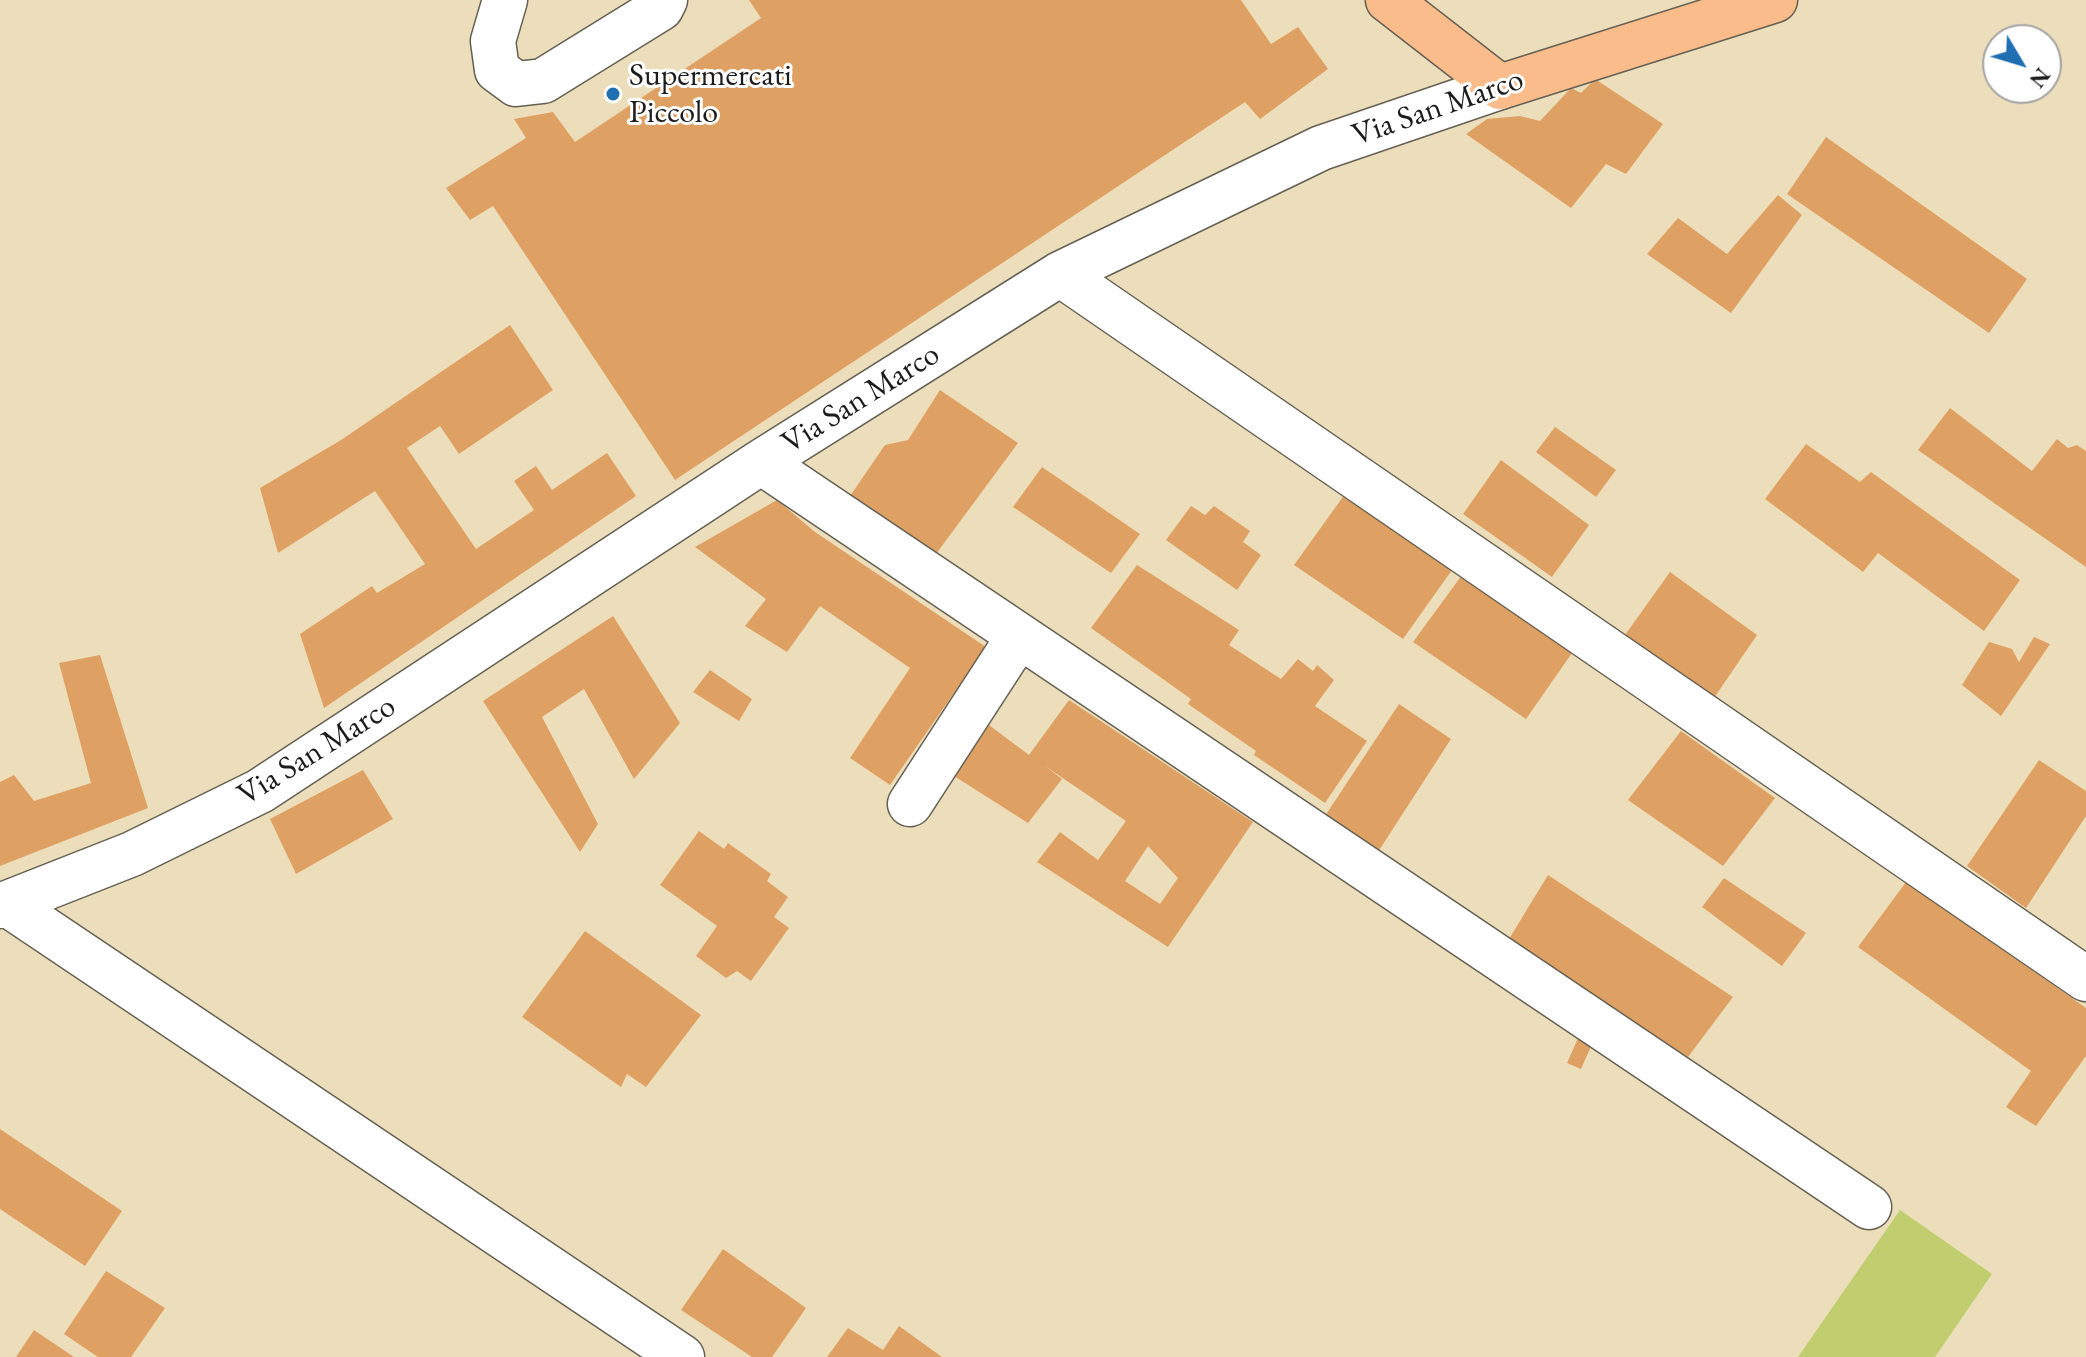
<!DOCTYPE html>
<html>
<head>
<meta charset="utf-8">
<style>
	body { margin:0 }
	#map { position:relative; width:2086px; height:1357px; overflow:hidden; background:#ecdebb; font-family:"EB Garamond",serif }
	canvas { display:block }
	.north { position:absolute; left:1982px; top:24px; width:80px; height:80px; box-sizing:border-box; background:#fff; border:2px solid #a4a4a4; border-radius:50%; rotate:128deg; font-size:22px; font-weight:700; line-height:32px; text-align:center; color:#1c1c1c }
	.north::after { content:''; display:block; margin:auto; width:28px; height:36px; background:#1f6fb2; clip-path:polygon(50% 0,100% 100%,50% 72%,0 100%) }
</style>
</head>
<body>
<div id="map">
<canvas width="2086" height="1357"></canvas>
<div class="north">N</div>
</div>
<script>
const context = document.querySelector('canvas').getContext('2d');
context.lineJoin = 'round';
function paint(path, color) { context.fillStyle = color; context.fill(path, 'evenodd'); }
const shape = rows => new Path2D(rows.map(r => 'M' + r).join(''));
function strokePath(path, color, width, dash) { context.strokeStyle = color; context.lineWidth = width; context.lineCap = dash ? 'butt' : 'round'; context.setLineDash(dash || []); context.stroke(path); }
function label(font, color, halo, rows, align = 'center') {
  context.font = font + ' "EB Garamond",serif'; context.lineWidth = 6; context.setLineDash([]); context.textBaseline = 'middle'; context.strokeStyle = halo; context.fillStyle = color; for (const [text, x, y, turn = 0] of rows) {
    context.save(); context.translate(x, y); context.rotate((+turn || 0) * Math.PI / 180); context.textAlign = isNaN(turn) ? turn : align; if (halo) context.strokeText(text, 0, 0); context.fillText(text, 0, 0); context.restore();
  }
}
const green = shape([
	[1900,1210,1992,1274,1935,1357,1798,1357]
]);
const building = shape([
	[749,0,1241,0,1271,44,1298,27,1328,69,1260,119,1245,102,675,480,493,206,470,220,446,188,526,138,514,119,553,112,575,142,761,18],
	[1595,79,1663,124,1626,174,1606,164,1571,208,1466,134,1487,119,1520,116,1540,121,1571,88,1581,93],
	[1826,137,2027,279,1989,333,1787,194],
	[1778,195,1802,215,1731,313,1647,254,1678,218,1727,254],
	[510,325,553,390,459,454,440,426,407,448,476,549,534,510,514,481,536,466,552,490,607,453,636,496,324,708,300,634,372,586,377,593,425,564,375,491,278,553,260,488,341,440],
	[940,390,1018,443,936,554,850,496,885,445,908,440],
	[1950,408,2032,471,2057,439,2068,448,2077,445,2086,451,2086,567,1918,450],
	[1555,427,1616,470,1596,497,1536,452],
	[1806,444,1860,482,1871,472,2020,580,1984,631,1878,553,1863,572,1765,499],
	[1501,460,1589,525,1552,577,1463,514],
	[1042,467,1140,534,1111,573,1013,507],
	[1345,494,1452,570,1403,639,1294,565],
	[777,500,815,532,986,647,890,785,850,758,910,668,820,606,787,652,745,626,766,599,695,547],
	[1191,506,1205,515,1214,506,1250,531,1243,542,1261,555,1237,590,1166,540],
	[1137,565,1239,630,1229,645,1281,679,1298,659,1313,671,1317,665,1334,680,1315,706,1367,741,1325,803,1254,755,1256,751,1188,704,1191,699,1091,628],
	[1670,572,1757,635,1714,698,1625,635],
	[1462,575,1572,653,1526,719,1413,642],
	[613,616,680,723,634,779,584,689,542,717,598,824,580,852,483,701],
	[2034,637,2050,644,2001,716,1962,685,1989,642,2012,649,2019,662],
	[100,655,148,808,0,866,0,782,14,775,34,801,91,783,59,663],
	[710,670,752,699,739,721,693,692],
	[1069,700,1253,822,1168,947,1037,862,1060,832,1098,860,1126,821,1045,766,1062,779,1028,823,954,776,989,725,1029,755],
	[1148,846,1178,878,1160,904,1125,881],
	[1399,704,1451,739,1376,855,1323,819],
	[1681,731,1775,798,1723,866,1628,800],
	[2039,760,2086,791,2086,816,2026,908,1967,866],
	[363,770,393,819,296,874,270,819],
	[699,831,724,849,728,843,771,874,767,881,788,897,774,917,789,928,751,981,737,971,726,978,696,956,717,926,660,885],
	[1548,875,1733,997,1688,1057,1509,939],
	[1724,878,1806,933,1782,966,1702,907],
	[1906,882,2086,1008,2086,1056,2036,1126,2006,1107,2031,1071,1858,947],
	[585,931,701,1015,646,1087,627,1074,621,1087,522,1017],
	[1579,1036,1593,1042,1581,1069,1567,1063],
	[0,1129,122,1211,85,1266,0,1209],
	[723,1249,806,1308,772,1357,752,1357,681,1310],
	[106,1271,165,1308,131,1357,98,1357,64,1334],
	[899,1326,942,1357,827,1357,848,1328,883,1350],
	[34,1330,74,1357,16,1357]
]);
const minor = shape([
	[505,0,493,41,497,70,516,84,543,81,661,8,665,0],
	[1060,274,2086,979],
	[761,462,1869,1207],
	[910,804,1019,636],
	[7,904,682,1357],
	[0,906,132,854,260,791,761,462,1060,274,1321,148,1500,87]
]);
const major = shape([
	[1388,0,1500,87,1775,0]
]);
const markers = [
	[613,94,8,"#1f6fb2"]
];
const poiNames = [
	["Supermercati",629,76],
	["Piccolo",629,113]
];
const streetNames = [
	["Via San Marco",1438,108,-19],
	["Via San Marco",861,399,-32],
	["Via San Marco",317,751,-32]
];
paint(green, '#c0ce6f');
paint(building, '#dfa163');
strokePath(minor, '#656054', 47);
strokePath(major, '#656054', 47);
strokePath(minor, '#fff', 44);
strokePath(major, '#f9bc8a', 44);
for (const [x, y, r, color] of markers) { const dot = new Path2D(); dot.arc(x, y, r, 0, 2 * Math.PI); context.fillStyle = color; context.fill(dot); strokePath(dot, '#fff', 3); }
label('32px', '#1c1c1c', '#fff', poiNames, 'left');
label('32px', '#1c1c1c', '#fff', streetNames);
</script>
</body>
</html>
